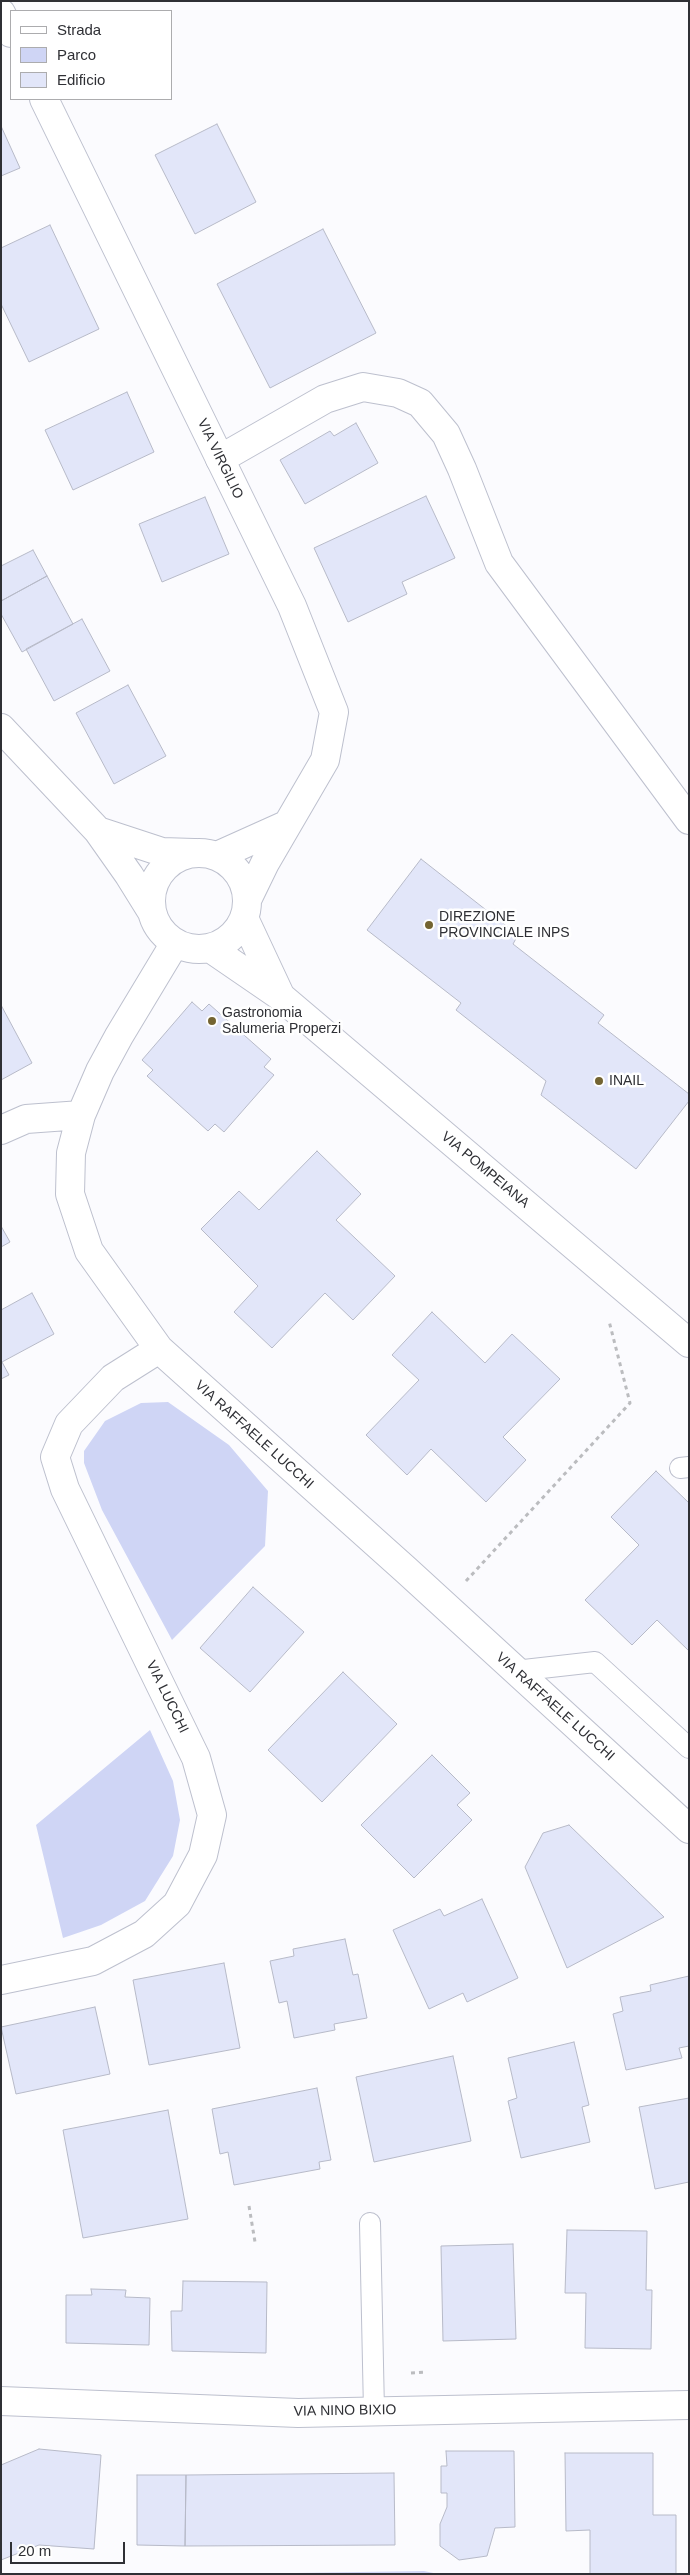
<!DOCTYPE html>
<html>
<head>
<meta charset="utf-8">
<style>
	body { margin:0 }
	#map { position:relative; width:690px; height:2575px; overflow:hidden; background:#fbfbfe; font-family:Helvetica,sans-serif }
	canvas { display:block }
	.frame { position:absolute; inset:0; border:2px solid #2f3035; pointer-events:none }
	.legend { position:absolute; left:10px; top:10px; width:162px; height:90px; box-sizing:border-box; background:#fff; border:1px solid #acacae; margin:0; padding:6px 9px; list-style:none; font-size:15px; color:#2f3035 }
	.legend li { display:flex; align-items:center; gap:10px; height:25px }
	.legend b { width:25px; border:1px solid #acacae }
	.scale { position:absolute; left:10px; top:2542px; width:115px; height:22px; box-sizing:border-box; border:2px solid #2f3035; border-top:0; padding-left:6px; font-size:15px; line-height:18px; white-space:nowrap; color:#2f3035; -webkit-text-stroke:4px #fff; paint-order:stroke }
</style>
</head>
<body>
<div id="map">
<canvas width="690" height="2575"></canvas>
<div class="frame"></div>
<ul class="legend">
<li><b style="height:6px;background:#fff"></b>Strada</li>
<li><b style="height:14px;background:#cfd5f5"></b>Parco</li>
<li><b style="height:14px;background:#e2e6f9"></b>Edificio</li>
</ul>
<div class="scale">20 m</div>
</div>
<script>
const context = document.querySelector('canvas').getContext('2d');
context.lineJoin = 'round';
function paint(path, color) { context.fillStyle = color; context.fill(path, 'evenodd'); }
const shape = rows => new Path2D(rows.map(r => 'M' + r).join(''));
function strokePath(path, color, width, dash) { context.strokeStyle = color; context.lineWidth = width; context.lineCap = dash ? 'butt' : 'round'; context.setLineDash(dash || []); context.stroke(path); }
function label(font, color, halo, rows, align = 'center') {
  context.font = font + ' Helvetica,sans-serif'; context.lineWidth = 5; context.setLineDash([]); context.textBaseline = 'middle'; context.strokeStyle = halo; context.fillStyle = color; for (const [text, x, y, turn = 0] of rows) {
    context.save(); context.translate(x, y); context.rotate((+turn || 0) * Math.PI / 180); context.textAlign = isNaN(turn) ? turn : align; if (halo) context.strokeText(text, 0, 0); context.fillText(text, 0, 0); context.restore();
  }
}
const green = shape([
	[168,1402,229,1445,268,1491,265,1546,172,1640,102,1510,84,1463,84,1451,105,1421,141,1403],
	[150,1730,173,1781,180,1820,173,1856,145,1901,101,1925,63,1938,36,1825],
	[424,2571,438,2574,231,2574]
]);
const building = shape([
	[217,124,256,202,195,234,155,155,217,124],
	[1,126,20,168,1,176,1,126],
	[50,225,99,329,29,362,1,304,1,248,50,225],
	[323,229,376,333,270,388,217,284,323,229],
	[127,392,154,452,73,490,45,430,127,392],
	[356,423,378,463,305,504,280,460,330,431,334,436,356,423],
	[426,496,455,558,402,582,407,594,348,622,314,548,426,496],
	[205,497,229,554,162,582,139,524,205,497],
	[33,550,47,576,1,601,1,566,33,550],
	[47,576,73,624,22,652,1,614,1,601,47,576],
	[82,619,110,671,54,701,26,649,82,619],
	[128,685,166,756,114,784,76,713,128,685],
	[421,859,518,935,513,944,604,1015,598,1023,689,1094,689,1101,636,1169,541,1095,546,1081,456,1010,461,1003,367,930,421,859],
	[192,1002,202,1011,209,1004,271,1059,264,1067,274,1075,224,1132,215,1124,208,1131,147,1076,153,1070,142,1060,192,1002],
	[1,1005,32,1063,1,1080,1,1005],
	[317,1151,361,1194,336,1220,395,1276,353,1320,325,1293,272,1348,234,1312,258,1286,201,1229,239,1191,259,1210,317,1151],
	[1,1226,10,1242,1,1247,1,1226],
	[32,1293,54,1334,2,1362,9,1375,1,1379,1,1310,32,1293],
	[432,1312,485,1363,512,1334,560,1379,503,1437,526,1460,486,1502,431,1449,407,1475,366,1435,419,1380,392,1355,432,1312],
	[656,1471,689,1503,689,1651,657,1620,632,1645,585,1600,639,1545,611,1517,656,1471],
	[253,1587,304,1632,250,1692,200,1648,253,1587],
	[343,1672,397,1724,322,1802,268,1750,343,1672],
	[432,1755,470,1793,457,1805,472,1820,414,1878,361,1825,432,1755],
	[569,1825,664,1917,567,1968,525,1867,543,1833,569,1825],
	[482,1899,518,1978,467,2002,463,1993,429,2009,393,1930,440,1909,444,1916,482,1899],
	[345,1939,353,1975,358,1974,367,2018,334,2024,335,2030,294,2038,287,2001,279,2003,270,1961,294,1956,293,1949,345,1939],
	[224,1963,240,2048,149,2065,133,1980,224,1963],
	[689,1976,689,2046,679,2048,682,2058,626,2070,613,2014,623,2011,620,1997,651,1991,650,1985,689,1976],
	[95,2007,110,2074,16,2094,1,2027,95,2007],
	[574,2042,589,2105,582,2107,590,2142,521,2158,508,2101,517,2098,508,2058,574,2042],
	[453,2056,471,2141,374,2162,356,2077,453,2056],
	[317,2088,331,2160,319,2162,320,2169,234,2185,228,2152,220,2154,212,2109,317,2088],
	[689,2098,689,2182,655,2189,639,2107,689,2098],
	[168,2110,188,2219,83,2238,63,2130,168,2110],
	[567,2230,647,2231,646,2290,652,2290,651,2349,585,2348,586,2293,565,2293,567,2230],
	[513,2244,516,2339,443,2341,441,2246,513,2244],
	[183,2281,267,2282,266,2353,172,2351,171,2311,182,2311,183,2281],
	[91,2289,126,2290,125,2297,150,2298,149,2345,66,2343,66,2295,92,2295,91,2289],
	[39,2449,101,2455,94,2549,39,2545,1,2560,1,2465,39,2449],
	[446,2451,514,2451,515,2527,495,2528,487,2556,459,2560,440,2546,440,2524,447,2507,447,2493,441,2493,441,2466,447,2466,446,2451],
	[565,2453,653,2453,653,2515,676,2515,676,2574,590,2574,590,2530,566,2531,565,2453],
	[394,2473,395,2545,185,2546,186,2475,394,2473],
	[137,2475,186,2475,185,2546,137,2545,137,2475]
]);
const path = shape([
	[466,1581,630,1403,609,1321],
	[249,2206,255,2242],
	[411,2373,426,2372]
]);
const service = shape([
	[680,1468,689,1467],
	[515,1671,595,1662,689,1748],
	[370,2223,374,2411]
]);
const minor = shape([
	[220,459,325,399,363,387,398,393,420,403,446,434,462,469,499,563,689,820],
	[175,943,119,1036,100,1071,81,1115,71,1153,70,1194,89,1251,159,1349,406,1570,689,1829],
	[1,1130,26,1119,81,1115],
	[1,1980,93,1961,144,1934,177,1904,203,1855,212,1815,196,1758,65,1489,55,1457,69,1424,113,1378,159,1349],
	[1,2401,298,2413,689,2405]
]);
const secondary = shape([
	[1,13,11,33],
	[44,99,292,606,334,712,325,760,265,863,247,900],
	[1,728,98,831,129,875,152,912],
	[98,831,162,852,194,853],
	'151 901a48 48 0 1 1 96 0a48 48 0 1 1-96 0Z',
	[217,856,286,825],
	[244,918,280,995],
	[210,948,280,996,689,1343]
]);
const markers = [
	[429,925,5,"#736432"],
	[212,1021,5,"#736432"],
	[599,1081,5,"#736432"]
];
const streetNames = [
	["VIA VIRGILIO",220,459,64],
	["VIA POMPEIANA",485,1170,40],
	["VIA RAFFAELE LUCCHI",254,1435,42],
	["VIA LUCCHI",167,1697,64],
	["VIA RAFFAELE LUCCHI",555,1707,42],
	["VIA NINO BIXIO",345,2411,-1]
];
const poiNames = [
	["DIREZIONE",439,917],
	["PROVINCIALE INPS",439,933],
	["Gastronomia",222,1013],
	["Salumeria Properzi",222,1029],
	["INAIL",609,1081]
];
paint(green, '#cfd5f5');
paint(building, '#e2e6f9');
strokePath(building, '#b7bac8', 1);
strokePath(service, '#bdc0ce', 22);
strokePath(minor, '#bdc0ce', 30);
strokePath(secondary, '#bdc0ce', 30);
strokePath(path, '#bbbcbf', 3, [4, 4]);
strokePath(service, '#fff', 20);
strokePath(minor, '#fff', 28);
strokePath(secondary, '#fff', 28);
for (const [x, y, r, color] of markers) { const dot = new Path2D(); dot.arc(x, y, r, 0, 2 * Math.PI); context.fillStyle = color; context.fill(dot); strokePath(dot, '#fff', 2); }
label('14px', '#2f3035', '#fff', streetNames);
label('14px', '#2f3035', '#fff', poiNames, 'left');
</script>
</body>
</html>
